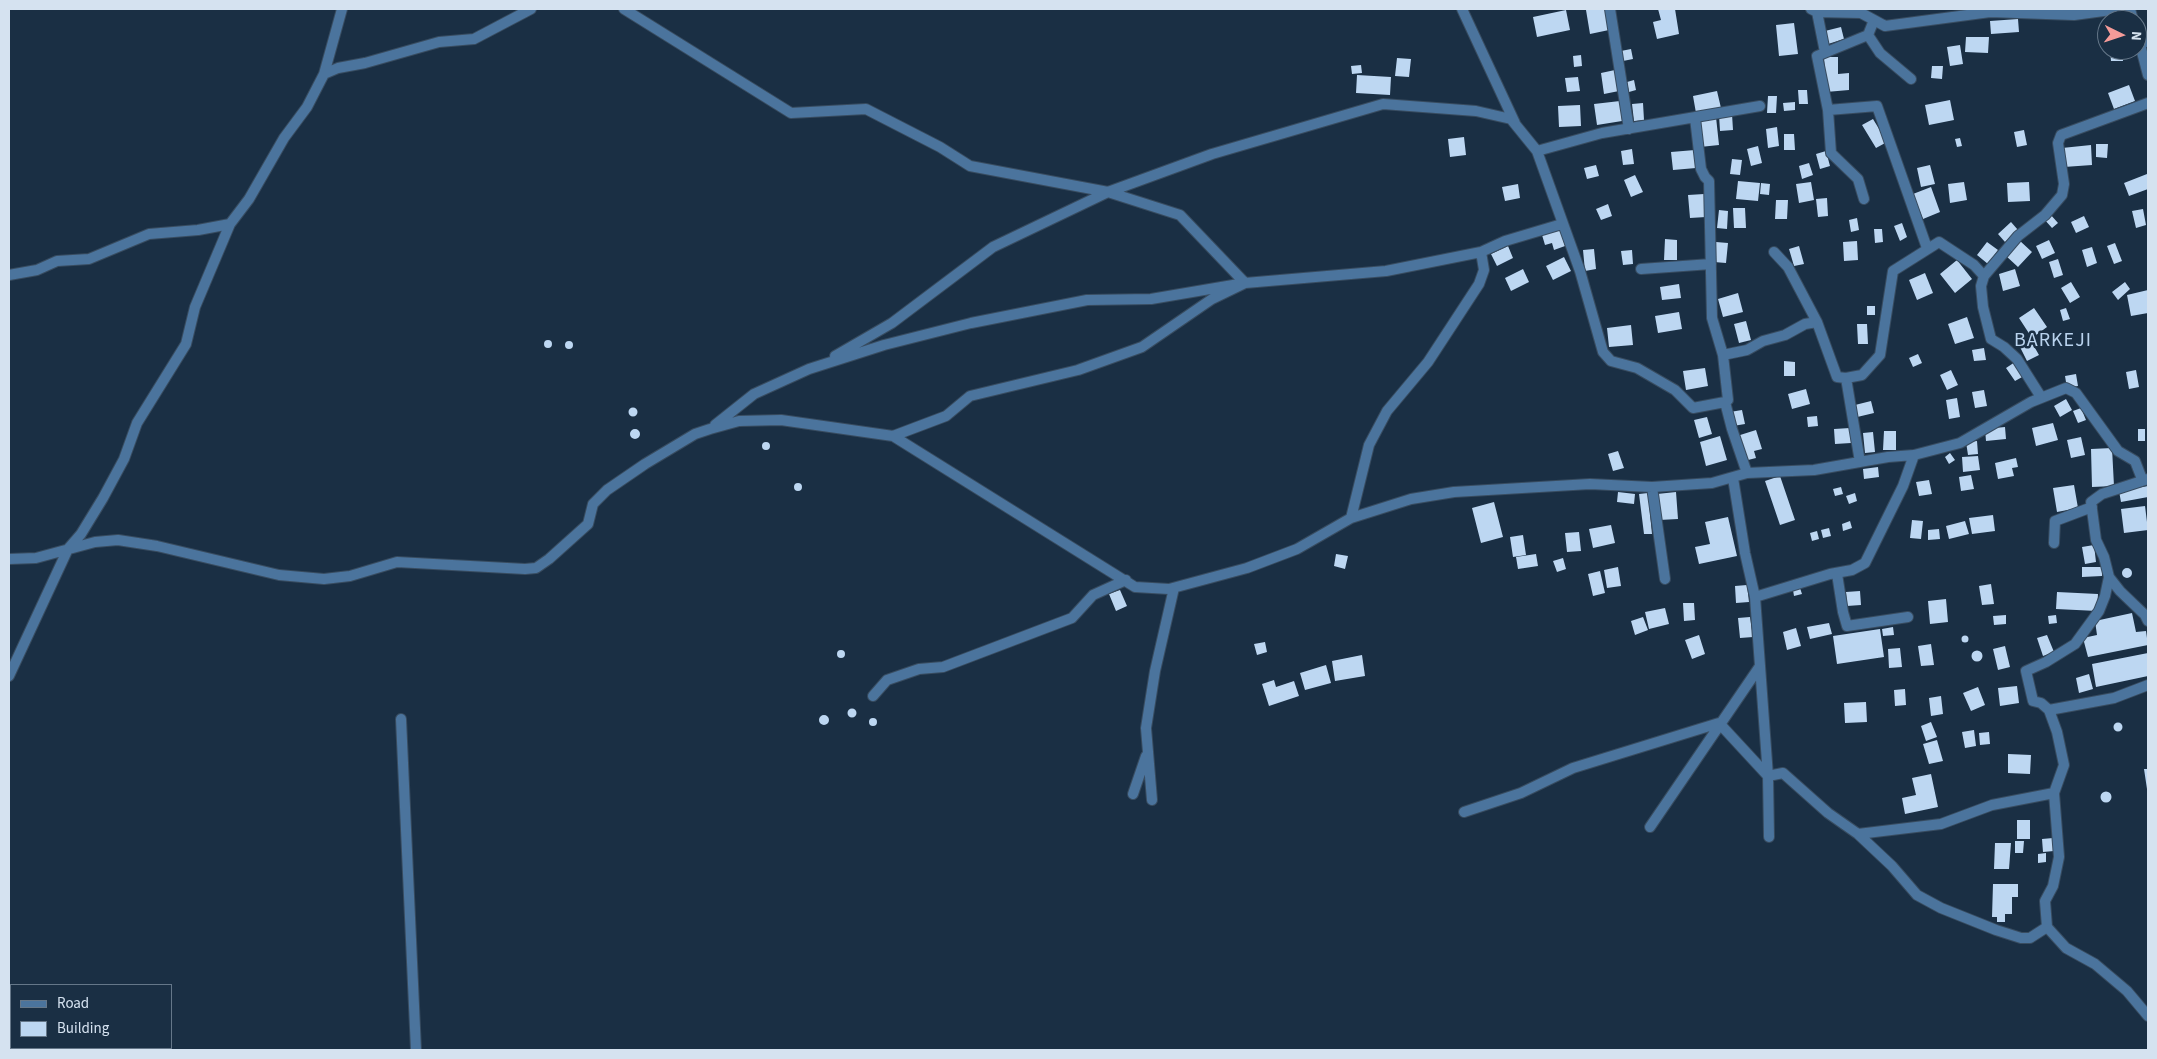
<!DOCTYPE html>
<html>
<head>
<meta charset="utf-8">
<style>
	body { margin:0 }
	#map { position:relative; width:2157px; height:1059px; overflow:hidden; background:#1a2f44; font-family:"Source Sans 3",sans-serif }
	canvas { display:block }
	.frame { position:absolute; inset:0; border:10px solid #d5e2f0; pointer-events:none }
	.legend { position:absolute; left:10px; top:984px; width:162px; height:65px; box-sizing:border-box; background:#1a2f44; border:1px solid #657789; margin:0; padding:6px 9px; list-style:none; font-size:15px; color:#d5e2f0 }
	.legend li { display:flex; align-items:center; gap:10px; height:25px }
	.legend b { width:25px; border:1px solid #657789 }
	.north { position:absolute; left:2097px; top:10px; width:50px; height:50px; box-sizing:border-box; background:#1a2f44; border:1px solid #657789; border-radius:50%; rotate:94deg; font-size:14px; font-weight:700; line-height:20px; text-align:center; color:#d5e2f0 }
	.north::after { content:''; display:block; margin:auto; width:18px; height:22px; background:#f59b99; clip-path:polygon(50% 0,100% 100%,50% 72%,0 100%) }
</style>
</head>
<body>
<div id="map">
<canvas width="2157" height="1059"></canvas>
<div class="frame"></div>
<ul class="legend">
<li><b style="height:6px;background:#4b749d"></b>Road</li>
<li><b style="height:14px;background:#bdd7f2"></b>Building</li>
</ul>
<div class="north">N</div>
</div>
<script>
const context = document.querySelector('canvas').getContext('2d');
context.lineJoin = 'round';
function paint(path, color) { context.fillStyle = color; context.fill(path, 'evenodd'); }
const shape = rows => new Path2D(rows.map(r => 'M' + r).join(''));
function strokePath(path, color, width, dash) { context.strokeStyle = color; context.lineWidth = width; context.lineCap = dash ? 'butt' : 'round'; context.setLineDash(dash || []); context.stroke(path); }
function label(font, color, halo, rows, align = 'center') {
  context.font = font + ' "Source Sans 3",sans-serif'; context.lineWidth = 5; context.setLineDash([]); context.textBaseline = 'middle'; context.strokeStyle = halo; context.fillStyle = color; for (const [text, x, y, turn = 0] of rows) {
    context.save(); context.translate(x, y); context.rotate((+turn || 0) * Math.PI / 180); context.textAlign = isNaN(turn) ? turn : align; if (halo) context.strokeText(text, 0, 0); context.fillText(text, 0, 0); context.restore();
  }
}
const building = shape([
	[1605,9,1609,30,1590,34,1586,10],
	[1658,9,1675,9,1679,34,1657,39,1653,22,1661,20],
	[1566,10,1570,30,1537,37,1533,17],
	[2018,19,2019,32,1991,34,1990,21],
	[1794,23,1798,54,1779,56,1776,25],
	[1841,27,1844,39,1828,44,1825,31],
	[1966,37,1989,37,1988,53,1965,52],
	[1960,45,1963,64,1950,66,1947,47],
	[1631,49,1633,59,1623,61,1621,51],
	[2110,50,2122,50,2123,61,2111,61],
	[1581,55,1582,66,1574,67,1573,56],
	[1824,57,1838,57,1838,74,1849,73,1849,90,1826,92],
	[1397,58,1411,59,1409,77,1395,76],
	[1361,65,1362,73,1352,74,1351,66],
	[1932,66,1943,66,1942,79,1931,78],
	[1615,70,1619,91,1604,94,1601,73],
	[1357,75,1391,77,1390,95,1356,93],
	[1578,77,1580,91,1567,92,1565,78],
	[1634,80,1636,90,1629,92,1627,82],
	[2129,85,2135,101,2114,109,2108,93],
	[1798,90,1807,90,1808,104,1799,104],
	[1717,91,1721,108,1696,113,1693,96],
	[1768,96,1777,96,1776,113,1767,113],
	[1950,100,1954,120,1929,125,1925,105],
	[1620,101,1622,121,1597,125,1594,104],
	[1795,102,1795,110,1784,111,1783,103],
	[1643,103,1644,120,1634,121,1632,104],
	[1580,105,1581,126,1559,127,1558,106],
	[1732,114,1733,130,1720,131,1719,115],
	[1716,117,1719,145,1700,147,1698,119],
	[1873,119,1887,142,1876,148,1862,125],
	[1777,127,1779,146,1768,148,1766,129],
	[2024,130,2027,145,2017,147,2014,132],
	[1784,134,1794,134,1795,150,1784,150],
	[1464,137,1466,155,1450,157,1448,139],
	[1960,138,1962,146,1957,147,1955,139],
	[2096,144,2108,144,2107,158,2096,157],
	[2091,145,2092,165,2064,167,2062,148],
	[1758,146,1762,163,1751,166,1747,149],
	[1632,149,1634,164,1623,165,1621,151],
	[1695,150,1696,168,1673,170,1671,152],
	[1826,151,1830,166,1820,169,1816,154],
	[1732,159,1742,160,1740,175,1730,174],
	[1809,163,1813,175,1802,179,1799,166],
	[1596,165,1599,176,1587,179,1584,168],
	[1930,165,1935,184,1921,187,1917,168],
	[2147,174,2148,189,2129,196,2124,183],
	[1635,175,1643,192,1631,197,1624,180],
	[1738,181,1760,183,1758,201,1736,199],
	[1811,182,1814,200,1799,203,1796,184],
	[1964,182,1967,200,1950,203,1948,184],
	[2029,182,2030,201,2008,202,2007,183],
	[1761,183,1770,184,1769,195,1760,194],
	[1518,184,1520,198,1505,201,1502,187],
	[1931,187,1940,212,1923,219,1913,194],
	[1704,194,1706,217,1690,218,1688,195],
	[1827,198,1828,216,1818,217,1816,199],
	[1776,200,1788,200,1787,219,1775,219],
	[1608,204,1612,216,1601,220,1596,209],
	[1733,208,1745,208,1746,228,1734,228],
	[2143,209,2146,225,2136,228,2132,211],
	[1719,210,1728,211,1727,229,1717,228],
	[2050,214,2058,223,2052,228,2044,219],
	[2084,216,2089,227,2076,233,2071,222],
	[1857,218,1859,230,1851,232,1849,220],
	[2011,222,2018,230,2005,242,1998,234],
	[1902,223,1907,237,1900,241,1894,226],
	[1874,229,1882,229,1883,242,1875,243],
	[1560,230,1565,246,1554,250,1552,243,1545,245,1542,235],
	[1665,239,1677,240,1677,260,1664,260],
	[2019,240,2032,252,2018,267,2005,255],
	[2049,240,2055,253,2042,259,2036,246],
	[1857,241,1858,260,1844,261,1843,242],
	[1716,242,1728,243,1726,263,1714,262],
	[1987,242,1998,250,1988,264,1977,255],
	[2115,243,2122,261,2114,264,2107,246],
	[1508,246,1513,258,1497,266,1491,254],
	[1799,246,1804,264,1794,266,1789,249],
	[2092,247,2097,263,2087,267,2082,250],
	[1594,249,1596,269,1585,271,1583,250],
	[1632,250,1633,264,1623,265,1621,251],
	[1564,257,1571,271,1553,280,1546,266],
	[2058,259,2063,275,2054,278,2049,262],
	[1957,260,1972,279,1955,293,1940,274],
	[1523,269,1529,282,1511,291,1505,278],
	[2015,269,2020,286,2003,291,1999,274],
	[1925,273,1933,293,1917,300,1909,280],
	[2071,282,2080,297,2070,303,2061,288],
	[2125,282,2130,289,2118,300,2112,292],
	[1679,284,1681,298,1662,300,1660,287],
	[2148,290,2148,313,2131,316,2127,295],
	[1738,293,1743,312,1723,317,1718,299],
	[1867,306,1875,306,1875,315,1867,315],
	[2034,308,2047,327,2032,338,2019,318],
	[2066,308,2070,319,2063,321,2060,310],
	[1679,312,1682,329,1658,333,1655,316],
	[1967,317,1974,338,1955,344,1948,324],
	[1746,321,1751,340,1739,343,1734,324],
	[1857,324,1867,324,1868,344,1858,344],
	[1631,325,1633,345,1609,347,1607,328],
	'544 344a4 4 0 1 1 8 0a4 4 0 1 1-8 0Z',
	[2031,341,2039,355,2027,361,2020,347],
	'565 345a4 4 0 1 1 8 0a4 4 0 1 1-8 0Z',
	[1984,348,1986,360,1974,361,1972,350],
	[1918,354,1922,363,1913,367,1909,358],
	[1784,361,1795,362,1795,376,1784,376],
	[2015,362,2024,376,2015,381,2006,368],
	[1705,368,1708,386,1686,390,1683,371],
	[1951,370,1958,385,1947,390,1940,375],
	[2136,370,2139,387,2129,389,2126,372],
	[2076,374,2078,386,2067,388,2065,376],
	[1806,389,1810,404,1792,409,1788,394],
	[1984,390,1987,406,1975,408,1972,392],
	[1957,398,1960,417,1949,419,1946,400],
	[2066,399,2072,410,2060,417,2054,406],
	[1871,401,1874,413,1853,418,1851,406],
	'628.5 412a4.5 4.5 0 1 1 9 0a4.5 4.5 0 1 1-9 0Z',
	[2081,408,2086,420,2078,423,2073,411],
	[1742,410,1745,424,1733,426,1730,412],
	[1817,416,1818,426,1808,427,1807,417],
	[1707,417,1712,434,1699,438,1694,420],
	[2053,423,2058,440,2036,446,2032,428],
	[2005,427,2006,439,1986,441,1985,429],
	[1850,428,1851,443,1835,444,1834,429],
	[2138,429,2145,429,2145,441,2138,441],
	'630 434a5 5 0 1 1 10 0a5 5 0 1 1-10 0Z',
	[1756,430,1762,449,1754,451,1756,458,1748,460,1746,454,1743,454,1737,436],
	[1884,431,1896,431,1896,450,1883,450],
	[1873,432,1875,452,1865,453,1863,433],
	[1720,436,1727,460,1706,466,1700,442],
	[2081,437,2085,455,2071,458,2067,440],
	[1977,441,1978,454,1968,455,1966,442],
	'762 446a4 4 0 1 1 8 0a4 4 0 1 1-8 0Z',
	[2112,448,2114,486,2092,487,2091,449],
	[1618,451,1624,468,1613,471,1608,454],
	[1950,453,1955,460,1949,464,1945,457],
	[1978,456,1980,470,1963,472,1962,457],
	[2016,458,2018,467,2012,468,2014,476,1998,479,1995,463],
	[1878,467,1879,477,1864,479,1863,469],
	[1971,475,1974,489,1961,491,1959,477],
	[1780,476,1795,520,1780,525,1765,481],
	[1929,480,1932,494,1919,496,1916,482],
	'794 487a4 4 0 1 1 8 0a4 4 0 1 1-8 0Z',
	[2074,485,2078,508,2057,512,2053,488],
	[2148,486,2148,497,2121,502,2119,491],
	[1841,487,1843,494,1835,496,1833,489],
	[1618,492,1635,494,1634,504,1617,502],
	[1676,492,1678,519,1659,520,1657,494],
	[1648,493,1652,534,1644,534,1639,494],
	[1855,493,1857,501,1849,504,1846,496],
	[1494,502,1503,537,1481,543,1472,508],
	[2145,506,2148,530,2124,533,2121,509],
	[1993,515,1995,531,1972,534,1969,518],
	[1728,517,1737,556,1699,564,1695,547,1710,544,1705,522],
	[1912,520,1923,521,1921,539,1910,538],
	[1850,521,1852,528,1843,531,1842,524],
	[1965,521,1969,534,1949,539,1946,526],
	[1611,525,1615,543,1593,548,1589,529],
	[1829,528,1831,536,1823,538,1821,530],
	[1939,529,1940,539,1928,540,1928,530],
	[1817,531,1819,539,1812,541,1810,533],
	[1579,532,1581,551,1567,552,1565,533],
	[1523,535,1526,555,1513,557,1510,537],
	[2094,545,2096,562,2085,564,2082,547],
	[1336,554,1348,556,1345,569,1334,566],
	[1536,554,1538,566,1518,569,1516,557],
	[1563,558,1566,569,1557,572,1553,561],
	[1618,567,1621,586,1607,588,1604,570],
	[2082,567,2102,567,2102,576,2082,577],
	'2122 573a5 5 0 1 1 10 0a5 5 0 1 1-10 0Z',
	[1600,571,1605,593,1593,596,1588,574],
	[1991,584,1994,604,1982,605,1979,586],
	[1747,585,1749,602,1736,603,1735,586],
	[1800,588,1802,594,1794,596,1793,590],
	[1120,590,1127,606,1116,611,1109,594],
	[1860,591,1861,605,1847,606,1846,592],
	[2057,592,2098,594,2097,611,2056,609],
	[1946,599,1948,622,1930,624,1928,601],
	[1683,603,1694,603,1695,620,1684,621],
	[1665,608,1669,624,1649,629,1645,612],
	[2132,613,2136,632,2146,631,2148,645,2088,657,2083,638,2097,635,2095,621],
	[2006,615,2006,624,1994,625,1993,616],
	[2056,615,2057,623,2049,624,2048,616],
	[1643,617,1648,630,1635,635,1631,621],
	[1750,617,1753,637,1740,638,1738,618],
	[1829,623,1832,634,1810,639,1807,627],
	[1893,627,1894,635,1883,636,1882,629],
	[1796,628,1801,646,1787,650,1783,632],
	[1880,629,1884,657,1837,664,1833,636],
	[1699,635,1705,654,1692,659,1685,640],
	[2047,635,2054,652,2043,656,2037,638],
	'1961.5 639a3.5 3.5 0 1 1 7 0a3.5 3.5 0 1 1-7 0Z',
	[1265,642,1267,652,1257,655,1254,644],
	[1931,644,1934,665,1921,666,1918,646],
	[2005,646,2010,667,1998,670,1993,649],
	[1900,648,1902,667,1889,668,1888,649],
	'837 654a4 4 0 1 1 8 0a4 4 0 1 1-8 0Z',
	'1971.5 656a5.5 5.5 0 1 1 11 0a5.5 5.5 0 1 1-11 0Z',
	[2148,653,2148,676,2096,687,2092,664],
	[1362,655,1365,676,1335,681,1332,661],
	[1326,665,1331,683,1305,690,1300,673],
	[2089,674,2093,689,2079,693,2076,678],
	[1274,680,1276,687,1294,681,1299,696,1269,706,1262,684],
	[2017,686,2019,703,2000,706,1998,688],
	[1978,687,1985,705,1971,711,1963,693],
	[1905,689,1906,705,1895,706,1894,690],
	[1941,696,1943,714,1931,716,1929,698],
	[1866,702,1867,722,1845,723,1844,703],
	'847.5 713a4.5 4.5 0 1 1 9 0a4.5 4.5 0 1 1-9 0Z',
	'819 720a5 5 0 1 1 10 0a5 5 0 1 1-10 0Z',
	'869 722a4 4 0 1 1 8 0a4 4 0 1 1-8 0Z',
	[1931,722,1937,737,1926,741,1921,726],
	'2113.5 727a4.5 4.5 0 1 1 9 0a4.5 4.5 0 1 1-9 0Z',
	[1974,730,1976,746,1965,748,1962,732],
	[1989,732,1990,744,1980,745,1979,733],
	[1937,740,1943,761,1929,764,1923,744],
	[2008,754,2031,755,2030,774,2008,773],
	[2144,769,2148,769,2148,788,2147,789],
	[1931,774,1938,807,1905,814,1902,798,1916,795,1912,778],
	'2100.5 797a5.5 5.5 0 1 1 11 0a5.5 5.5 0 1 1-11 0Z',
	[2017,820,2030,820,2030,839,2017,839],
	[2053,838,2054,851,2043,852,2042,839],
	[2015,841,2024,841,2023,853,2015,853],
	[1995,843,2011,843,2009,869,1994,869],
	[2046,853,2046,862,2038,863,2038,854],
	[1993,884,2018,884,2018,897,2012,897,2012,914,2005,914,2005,922,1997,922,1997,917,1992,917]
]);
const minor = shape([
	[624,9,791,113,866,109,940,147,970,166,1108,192,1180,215,1245,283,1151,299,1087,300,971,323,884,345,809,369,754,394,715,425],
	[1462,9,1515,123],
	[1610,9,1629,129],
	[1811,9,1817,12,1861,13,1874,20],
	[1817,12,1825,52],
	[1868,35,1880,53,1911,79],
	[2140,44,2148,41],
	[324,74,342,9],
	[1828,110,1877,106,1927,248],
	[1695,118,1701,169,1705,177,1709,181,1712,318,1723,355,1728,400,1725,402,1732,429,1747,473],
	[1537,151,1602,133,1760,106],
	[1864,199,1858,179,1831,153,1828,110,1817,56,1868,35,1874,20,1885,26,1990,12,2074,15,2118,9],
	[1774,252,1788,267,1817,322,1837,377,1846,378,1860,462],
	[1641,269,1711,264],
	[9,275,37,270,57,261,89,259,149,234,198,230,230,224],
	[1984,276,2018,236,2045,215,2062,195,2064,184,2058,143,2061,135,2148,103],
	[1723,355,1747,350,1763,341,1785,335,1805,324,1817,322],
	[835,356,892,323,993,247,1108,192,1212,154,1383,104,1476,111,1511,119,1537,151,1580,271,1603,352,1611,361,1637,368,1675,390,1693,408,1725,402],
	[1846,378,1862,375,1880,355,1893,271,1939,242,1974,265,1984,276,1981,286,1983,307,1991,339,2004,347,2017,359,2041,397],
	[893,436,1135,587,1169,589,1247,568,1297,549,1351,518,1411,499,1454,492,1590,484,1652,487,1712,483,1747,473,1814,470,1888,457,1914,455,1960,443,2031,402,2066,388,2076,393,2118,451,2135,461,2142,479],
	[1733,478,1745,553,1755,597,1768,776,1783,773,1828,813,1858,834,1892,866,1917,895,1941,908,1996,930,2021,938,2030,938,2047,927,2045,901,2053,886,2059,857,2054,793,2064,765,2057,732,2049,710,2041,703,2033,701,2026,671,2046,662,2075,644,2099,611,2105,596,2109,577,2104,557,2096,540,2091,502,2102,494,2148,479],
	[1652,487,1665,579],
	[1351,518,1369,445,1387,411,1428,362,1479,284,1484,270,1481,252],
	[2054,543,2055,521,2092,507],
	[9,559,36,558,95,542,118,540,157,546,279,575,324,579,350,576,397,562,525,569,536,568,549,559,588,524,593,504,607,490,645,464,695,434,710,429,739,421,781,420,893,436,946,416,970,396,1078,370,1142,347,1212,299,1245,283,1386,271,1481,252,1505,241,1562,224],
	[1837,574,1843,612,1847,626,1908,617],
	[2109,577,2120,591,2145,615,2148,621],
	[1755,597,1830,574,1852,570,1865,563,1903,486,1914,455],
	[9,676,68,549,81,534,103,498,124,459,137,423,186,344,195,307,230,224,249,199,284,138,307,107,324,74,338,68,365,63,439,42,474,39,531,9],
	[873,696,887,680,919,669,943,667,1072,618,1093,595,1126,580],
	[2049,710,2114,698,2148,685],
	[401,719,416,1050],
	[1133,794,1146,756],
	[1152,800,1146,728,1155,671,1174,588],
	[1464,812,1521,793,1573,768,1719,723,1768,776,1769,837],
	[1650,827,1760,666],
	[1858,834,1941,824,1992,805,2054,793],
	[2047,927,2066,948,2095,964,2127,991,2148,1016]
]);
const tertiary = shape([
	[2130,9,2133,20],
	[2137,33,2148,75]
]);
const quarterNames = [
	["BARKEJI",2053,342]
];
paint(building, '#bdd7f2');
strokePath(minor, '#384c60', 12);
strokePath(tertiary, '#384c60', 12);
strokePath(minor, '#4b749d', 10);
strokePath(tertiary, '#4b749d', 10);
context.letterSpacing = '1px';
label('20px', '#b9d3ee', '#1a2f44', quarterNames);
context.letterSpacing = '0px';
</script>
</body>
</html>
